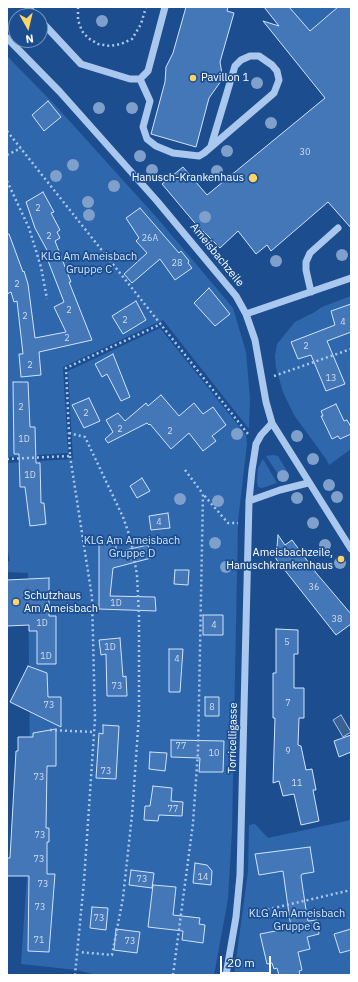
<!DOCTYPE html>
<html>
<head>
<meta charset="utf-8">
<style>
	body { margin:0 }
	#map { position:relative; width:358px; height:982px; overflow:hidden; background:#1c4e8f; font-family:"IBM Plex Sans",sans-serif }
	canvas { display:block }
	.frame { position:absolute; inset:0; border:8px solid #fff; pointer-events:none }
	.north { position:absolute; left:8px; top:8px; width:40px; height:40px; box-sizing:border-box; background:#1c4e8f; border:1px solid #7795bc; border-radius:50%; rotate:172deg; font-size:11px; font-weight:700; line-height:16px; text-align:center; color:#fff }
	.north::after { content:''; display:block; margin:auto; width:14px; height:18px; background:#fed367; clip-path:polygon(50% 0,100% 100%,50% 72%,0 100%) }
	.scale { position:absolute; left:220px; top:956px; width:51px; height:18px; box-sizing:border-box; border:2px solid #fff; border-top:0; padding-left:5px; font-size:12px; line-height:14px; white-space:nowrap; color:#fff; -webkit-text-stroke:3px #1c4e8f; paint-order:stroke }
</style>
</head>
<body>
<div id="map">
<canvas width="358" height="982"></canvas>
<div class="frame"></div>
<div class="north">N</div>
<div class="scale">20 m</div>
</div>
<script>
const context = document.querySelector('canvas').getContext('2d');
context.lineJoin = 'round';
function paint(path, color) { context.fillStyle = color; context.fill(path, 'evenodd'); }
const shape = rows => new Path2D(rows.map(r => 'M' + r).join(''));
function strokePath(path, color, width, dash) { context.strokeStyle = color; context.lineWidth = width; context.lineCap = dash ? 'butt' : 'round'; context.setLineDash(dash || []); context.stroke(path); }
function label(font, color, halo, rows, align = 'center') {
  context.font = font + ' "IBM Plex Sans",sans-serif'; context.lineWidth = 3.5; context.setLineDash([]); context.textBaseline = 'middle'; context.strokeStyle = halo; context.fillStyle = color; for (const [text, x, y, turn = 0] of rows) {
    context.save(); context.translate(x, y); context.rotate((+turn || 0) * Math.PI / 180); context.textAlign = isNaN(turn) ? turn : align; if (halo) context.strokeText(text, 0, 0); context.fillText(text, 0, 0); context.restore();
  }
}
const green = shape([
	[289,7,338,7,310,31],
	[7,56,55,105,158,219,233,308,246,352,250,399,249,429,163,320,63,367,68,453,7,457],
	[351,296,351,449,329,465,326,459,294,415,283,392,276,368,275,356,277,344,295,322,313,313,322,307],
	[160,328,246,435,247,444,238,521,232,830,228,899,214,975,97,975,77,970,21,964,27,876,30,763,28,573,7,572,7,562,10,561,7,546,7,463,73,459,68,371],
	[273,455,278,456,288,473,286,481,283,482,266,456],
	[263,459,277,483,262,488,258,487,257,482,258,468],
	[351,820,351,975,234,975,248,871,249,825,255,824,268,838]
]);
const water = shape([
	[341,715,351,732,343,737,333,720,341,715]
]);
const building = shape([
	[186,7,228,7,227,11,234,13,220,62,222,74,221,81,209,98,196,147,151,134,165,82,166,67,173,53,186,7],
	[264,7,289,7,310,31,338,7,351,7,351,228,328,202,271,251,267,245,256,254,238,231,220,248,194,222,162,184,183,167,207,195,325,98,263,21,279,26,264,7],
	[48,101,61,117,44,131,32,115,48,101],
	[43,192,54,212,51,213,60,230,57,232,60,238,55,241,71,282,69,282,92,340,39,352,41,375,21,377,19,354,23,354,17,301,14,302,11,292,7,294,7,234,9,234,23,272,24,271,28,284,35,338,66,332,54,307,64,302,45,253,48,252,35,228,26,202,43,192],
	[140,208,179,253,181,251,189,261,188,263,192,268,175,280,160,259,132,283,124,274,147,253,136,241,139,238,126,218,140,208],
	[209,288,230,314,215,326,194,303,209,288],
	[136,301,146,320,123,334,112,316,136,301],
	[351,304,351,332,327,341,345,384,326,391,311,355,298,359,291,342,335,325,331,311,351,304],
	[113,354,130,397,121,401,107,374,102,377,95,364,113,354],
	[13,382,28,382,30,427,35,427,36,463,40,463,41,503,44,503,46,524,30,526,25,487,20,487,19,454,14,454,13,382],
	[161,395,179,416,194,403,203,414,213,407,226,425,212,436,216,441,203,451,189,433,171,449,150,424,149,425,147,423,108,443,105,439,113,432,106,420,118,413,125,421,146,403,148,406,161,395],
	[89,398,100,421,84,428,72,405,89,398],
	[336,404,344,421,347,420,351,427,351,434,340,439,338,436,332,439,321,416,323,416,321,411,336,404],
	[142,478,150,491,137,498,130,486,142,478],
	[168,513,170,528,151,530,149,516,168,513],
	[278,535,285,545,292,540,317,574,351,614,351,624,336,635,276,559,278,535],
	[116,543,116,552,148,545,151,558,113,568,110,596,155,597,156,611,99,609,99,544,116,543],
	[175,570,189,570,188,585,174,584,175,570],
	[49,578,49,616,56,616,56,664,37,664,37,631,29,631,29,625,7,626,7,580,49,578],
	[203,615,223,615,223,635,203,635,203,615],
	[276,629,298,630,298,654,294,654,294,688,304,688,304,718,299,718,298,745,301,746,306,770,312,769,316,790,313,790,319,821,301,825,294,794,283,796,279,781,273,783,275,718,273,718,273,673,276,673,276,629],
	[120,638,123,677,126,676,127,696,107,696,106,654,101,655,99,640,120,638],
	[169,649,183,649,180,692,169,692,169,649],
	[28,666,47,673,48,697,61,697,61,727,10,702,28,666],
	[205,697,219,697,219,716,205,716,205,697],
	[103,725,119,726,116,779,96,778,99,733,103,734,103,725],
	[56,729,56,766,47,766,46,828,49,828,49,842,47,842,47,874,55,874,49,952,28,951,29,876,7,876,7,858,10,858,16,751,18,751,18,737,33,737,33,733,56,729],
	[351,735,351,752,339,757,334,741,351,735],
	[171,740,224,741,223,772,199,772,200,758,171,757,171,740],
	[150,752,167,753,165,771,149,769,150,752],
	[153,786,172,788,171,801,183,802,182,816,159,815,158,821,144,820,145,806,150,806,153,786],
	[310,847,314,872,302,874,301,876,307,917,308,921,317,920,319,934,307,937,310,949,298,952,302,970,299,971,300,975,279,975,277,968,274,969,272,963,267,964,260,934,291,928,283,871,259,875,255,854,310,847],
	[195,863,207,865,212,871,211,885,193,883,195,863],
	[131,870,154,873,152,888,129,885,131,870],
	[153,885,176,887,173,915,200,918,199,924,205,925,203,943,182,940,183,931,148,927,153,885],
	[92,907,108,908,106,930,90,928,92,907],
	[116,929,140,932,137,953,114,950,116,929],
	[351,929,351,950,340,953,334,934,351,929]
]);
const path = shape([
	[78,7,78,20,82,31,88,38,98,44,110,46,121,44,132,39,141,24,146,7],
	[7,131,248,434],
	[7,155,21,148],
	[7,181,29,228,41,267,47,299],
	[274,376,351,349],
	[69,433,85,437,123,517,131,540,137,575,139,617,139,715,132,815,123,898,112,955,79,952],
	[70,456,92,597,95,719,84,881,75,975],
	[7,459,70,456,66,368,161,324],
	[185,470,203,494],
	[50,730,94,732],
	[248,914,351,890],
	[173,975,193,823,198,751,203,494,228,523,238,523]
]);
const minor = shape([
	[28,7,36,16],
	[40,20,81,64,130,79,140,79,148,71,165,7],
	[7,38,60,92,157,201,236,296,246,314,255,340,266,402,272,423,351,549],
	[140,79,150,101,143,127,147,139,156,146,173,153,199,156,204,153,274,93,279,80,277,71,272,65,259,56,250,56,241,60,235,66,211,146],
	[311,292,306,270,306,262,310,253,338,228],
	[246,314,351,278],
	[249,501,280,490,308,483],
	[226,975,236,917,240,875,249,501,252,470,256,444,261,435,272,423]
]);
const trees = [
	[102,21],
	[257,83],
	[99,108],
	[132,108],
	[271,123],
	[227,151],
	[140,156],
	[73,165],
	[152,170],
	[217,171],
	[56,176],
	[114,186],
	[88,202],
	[89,215],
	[205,217],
	[342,255],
	[276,261],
	[237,434],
	[297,436],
	[313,459],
	[283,476],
	[329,485],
	[337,497],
	[297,498],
	[180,499],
	[218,501],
	[313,523],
	[215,543],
	[325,545],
	[340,563],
	[226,567]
];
const markers = [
	[193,78,4,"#fed367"],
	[253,178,5,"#fed367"],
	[341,559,4,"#fed367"],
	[16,602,4,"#fed367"]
];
const numberNames = [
	["30",305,152],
	["2",38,208],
	["2",49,236],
	["26A",150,238],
	["28",177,263],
	["2",17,284],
	["2",69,310],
	["2",25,316],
	["2",125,320],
	["4",343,322],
	["2",67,338],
	["2",306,346],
	["2",30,365],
	["13",331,378],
	["2",21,407],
	["2",86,413],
	["2",120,429],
	["2",170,431],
	["1D",24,439],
	["1D",30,475],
	["4",159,522],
	["36",314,587],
	["1D",116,603],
	["38",337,619],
	["1D",42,623],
	["4",214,625],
	["5",287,642],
	["1D",110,647],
	["1D",46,656],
	["4",177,659],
	["73",117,686],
	["7",288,703],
	["73",49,705],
	["8",212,707],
	["77",181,746],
	["9",288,751],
	["10",214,753],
	["73",106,771],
	["73",39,777],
	["11",297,783],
	["77",173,809],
	["73",40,835],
	["73",39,859],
	["14",203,877],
	["73",142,879],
	["73",43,884],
	["73",40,907],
	["73",99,918],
	["71",39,940],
	["73",130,941]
];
const poiNames = [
	["Pavillon 1",201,78],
	["Hanusch-Krankenhaus",244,178,"right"],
	["Ameisbachzeile,",333,553,"right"],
	["Hanuschkrankenhaus",333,566,"right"],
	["Schutzhaus",24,596],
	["Am Ameisbach",24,609]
];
const streetNames = [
	["Ameisbachzeile",217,255,51],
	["Torricelligasse",233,738,-89]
];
const parkNames = [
	["KLG Am Ameisbach",89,257],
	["Gruppe C",89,270],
	["KLG Am Ameisbach",132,541],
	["Gruppe D",132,554],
	["KLG Am Ameisbach",297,914],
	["Gruppe G",297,927]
];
paint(green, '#2f67ad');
paint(water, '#3c6190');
strokePath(water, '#9dc3f0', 1);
paint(building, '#4477b7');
strokePath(building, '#cfe3fa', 1);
strokePath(path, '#aac8ee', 2.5, [2, 3]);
strokePath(minor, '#aac8ee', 7);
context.fillStyle = '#7ea0ca';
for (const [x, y] of trees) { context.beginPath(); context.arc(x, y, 6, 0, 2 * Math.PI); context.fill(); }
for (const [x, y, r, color] of markers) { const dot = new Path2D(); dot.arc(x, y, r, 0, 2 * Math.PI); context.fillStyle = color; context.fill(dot); strokePath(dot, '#1c4e8f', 1.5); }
label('9px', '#d0dded', null, numberNames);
label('11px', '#fff', '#1c4e8f', poiNames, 'left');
label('11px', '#fff', '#1c4e8f', streetNames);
label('11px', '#cfe3fa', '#1c4e8f', parkNames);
</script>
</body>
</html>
